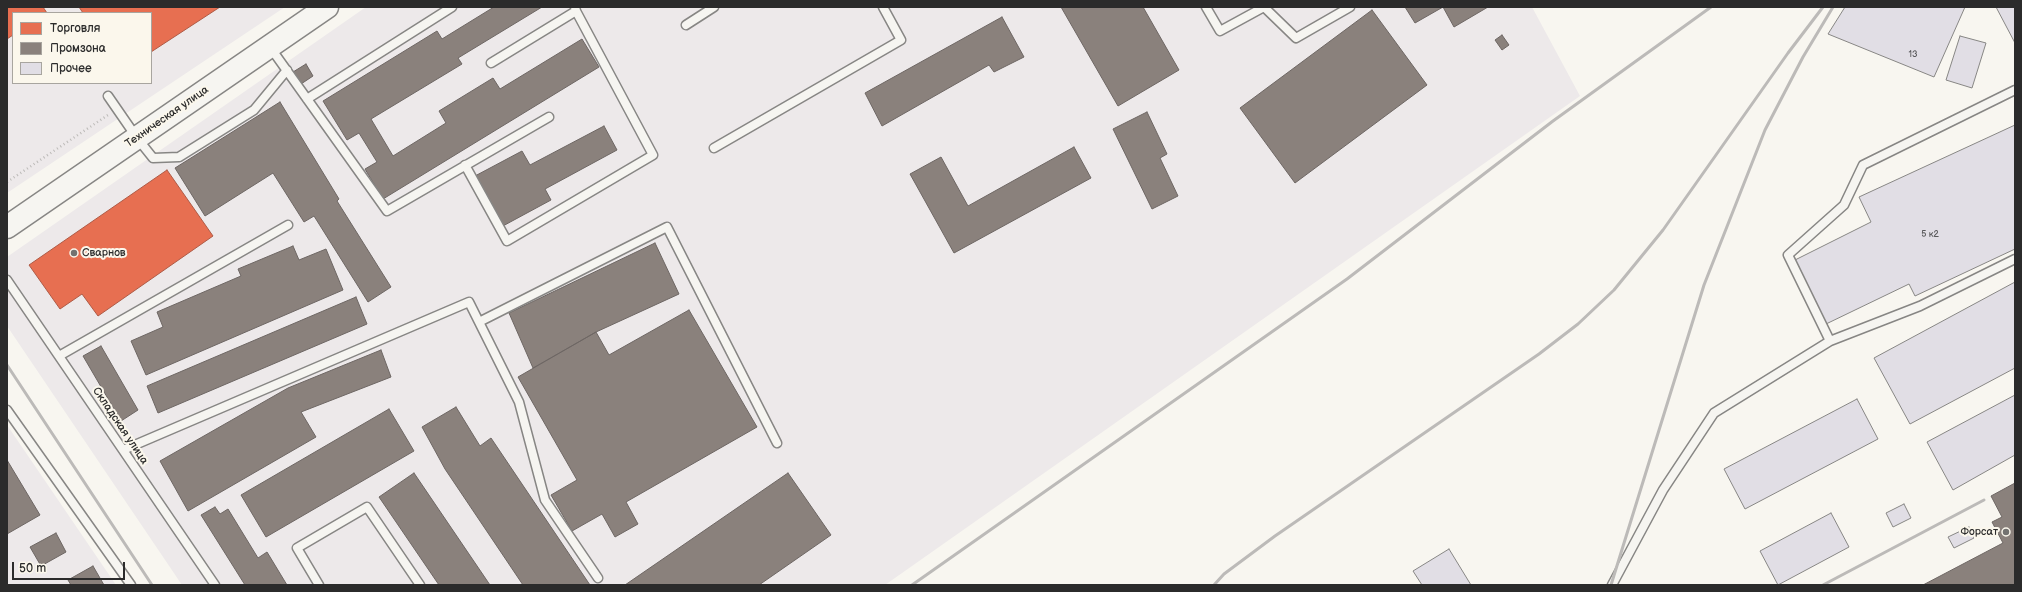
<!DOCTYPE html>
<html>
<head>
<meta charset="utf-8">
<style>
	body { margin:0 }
	#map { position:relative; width:2022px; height:592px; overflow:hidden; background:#f8f6f0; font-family:"Balsamiq Sans",sans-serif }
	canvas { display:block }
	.frame { position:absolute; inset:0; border:8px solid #2b2b2b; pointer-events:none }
	.legend { position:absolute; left:12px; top:12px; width:140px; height:72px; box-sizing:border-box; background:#fbf7ec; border:1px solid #a8a59f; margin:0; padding:5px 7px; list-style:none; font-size:12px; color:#2b2b2b }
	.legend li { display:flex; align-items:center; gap:8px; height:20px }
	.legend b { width:20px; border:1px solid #a8a59f }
	.scale { position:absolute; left:12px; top:562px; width:113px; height:18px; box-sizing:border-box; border:2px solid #2b2b2b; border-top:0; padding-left:5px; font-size:12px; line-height:14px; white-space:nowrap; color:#2b2b2b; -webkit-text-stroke:3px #fbf7ec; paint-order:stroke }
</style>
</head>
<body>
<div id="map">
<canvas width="2022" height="592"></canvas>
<div class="frame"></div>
<ul class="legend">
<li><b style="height:11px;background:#e76f51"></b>Торговля</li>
<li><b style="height:11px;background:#8a817c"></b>Промзона</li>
<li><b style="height:11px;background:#e1dee5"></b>Прочее</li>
</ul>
<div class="scale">50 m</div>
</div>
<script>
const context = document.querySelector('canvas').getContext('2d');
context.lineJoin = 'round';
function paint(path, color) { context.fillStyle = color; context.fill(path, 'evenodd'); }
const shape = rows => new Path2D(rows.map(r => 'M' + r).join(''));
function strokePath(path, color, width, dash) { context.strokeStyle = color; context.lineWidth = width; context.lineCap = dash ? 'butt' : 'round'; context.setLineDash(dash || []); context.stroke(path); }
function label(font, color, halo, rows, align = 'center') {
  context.font = font + ' "Balsamiq Sans",sans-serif'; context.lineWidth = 4; context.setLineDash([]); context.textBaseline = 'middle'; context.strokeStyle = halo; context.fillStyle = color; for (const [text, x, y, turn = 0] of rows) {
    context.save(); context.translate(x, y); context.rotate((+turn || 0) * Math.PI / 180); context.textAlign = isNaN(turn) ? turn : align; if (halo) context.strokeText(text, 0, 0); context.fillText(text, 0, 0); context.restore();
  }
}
const built = shape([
	[7,7,285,7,7,193],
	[13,13,151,13,151,83,13,83],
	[366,7,1532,7,1580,96,885,585,182,585,7,326,7,257],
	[7,425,116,585,7,585]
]);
const shops = shape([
	[7,7,43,7,47,13,13,13,13,35,7,39,7,7],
	[79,7,220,7,151,52,151,13,83,13,79,7],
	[167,170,213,236,98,316,82,294,60,309,29,265,167,170]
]);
const industry = shape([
	[494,7,542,7,458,58,462,64,371,119,393,156,446,123,439,111,493,78,500,89,582,39,599,67,383,199,365,169,377,162,359,133,347,140,323,101,437,31,442,39,494,7],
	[1061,7,1143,7,1179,70,1118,106,1061,7],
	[1405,7,1488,7,1454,27,1443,7,1415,23,1405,7],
	[1372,10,1427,85,1295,183,1240,108,1372,10],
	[1002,17,1024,57,994,72,989,65,882,126,865,93,1002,17],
	[1502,35,1509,45,1502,50,1495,40,1502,35],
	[306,64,313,76,301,84,293,72,306,64],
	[280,102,339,199,337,201,391,287,368,302,314,216,304,222,273,173,205,216,175,168,280,102],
	[1147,112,1167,154,1160,158,1178,196,1152,209,1113,129,1147,112],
	[604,126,617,150,545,189,551,200,501,227,475,176,522,151,530,165,604,126],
	[1074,147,1091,178,954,253,910,174,941,157,968,206,1074,147],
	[655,243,679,294,596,332,533,368,509,313,655,243],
	[293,246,299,260,326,249,343,290,146,375,131,341,163,327,157,312,241,276,238,269,293,246],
	[356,297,367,324,158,413,147,386,356,297],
	[689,310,757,427,626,502,638,524,615,537,602,514,572,531,551,495,577,480,518,377,596,332,609,355,689,310],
	[101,346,138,410,121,421,83,356,101,346],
	[381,350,391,377,301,412,316,437,188,511,160,461,288,388,381,350],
	[456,407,480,446,491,438,590,585,523,585,445,469,422,427,456,407],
	[389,409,414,451,266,537,241,495,389,409],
	[7,460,40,515,7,534,7,460],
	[414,473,490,585,439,585,379,497,414,473],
	[788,473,831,535,759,585,625,585,788,473],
	[2015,483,2015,585,1923,585,2003,543,1992,522,2002,517,1991,496,2015,483],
	[215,507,220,514,228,509,258,558,267,552,287,585,245,585,201,515,215,507],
	[56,533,66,552,41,566,30,547,56,533],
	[93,566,104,585,71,585,68,580,93,566]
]);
const building = shape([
	[1845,7,1965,7,1934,77,1828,34,1845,7],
	[1996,7,2015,7,2015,43,1996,7],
	[1960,36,1986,43,1972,88,1946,80,1960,36],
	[2015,125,2015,249,1915,296,1909,284,1826,324,1795,260,1871,222,1859,197,2015,125],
	[2015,282,2015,368,1910,424,1874,358,2015,282],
	[2015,395,2015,455,1953,490,1927,442,2015,395],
	[1857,399,1878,439,1745,509,1724,469,1857,399],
	[1904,504,1911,518,1893,527,1886,513,1904,504],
	[1831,513,1849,547,1778,585,1760,551,1831,513],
	[1969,527,1974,538,1954,548,1948,537,1969,527],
	[1449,549,1471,585,1422,585,1413,571,1449,549]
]);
const path = shape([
	[7,182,108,115]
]);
const lane = shape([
	[1206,7,1220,31,1264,7],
	[1264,7,1296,38,1350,7],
	[686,25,714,7],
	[270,47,387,211,549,117],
	[491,63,576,11,575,7],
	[108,96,137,138,153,158,179,157,254,110,287,70],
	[307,99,452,7],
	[714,148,901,40,883,7],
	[465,165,507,241,653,155,576,11],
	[7,280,215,585],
	[479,322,667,227,777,443],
	[1830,341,1920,306,2015,259],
	[59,356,288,225],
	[7,410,131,585],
	[123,450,469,302,519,402,545,500,598,578],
	[319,585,297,548,367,507,420,585],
	[1612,585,1663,490,1714,413,1830,341,1788,255,1844,205,1863,165,2015,90]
]);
const secondary = shape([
	[7,227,327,7]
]);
const rail = shape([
	[7,365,152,585],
	[912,585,1347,279,1553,121,1711,7],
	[1214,585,1224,574,1275,536,1539,354,1578,324,1614,290,1663,230,1788,53,1823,7],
	[1611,585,1704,285,1765,130,1803,57,1833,7],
	[1823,585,1984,500]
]);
const markers = [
	[74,253,4,"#737270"],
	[2006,532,4,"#737270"]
];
const numberNames = [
	["13",1913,55],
	["5 к2",1930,235]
];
const streetNames = [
	["Техническая улица",167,117,-35],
	["Складская улица",120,426,56]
];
const poiNames = [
	["Сварнов",82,253],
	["Форсат",1998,532,"right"]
];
paint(built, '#ede9ea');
paint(shops, '#e76f51');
strokePath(shops, '#af5b46', 1);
paint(industry, '#8a817c');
strokePath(industry, '#6e6764', 1);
paint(building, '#e1dee5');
strokePath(building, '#878684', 1);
strokePath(lane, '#878684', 11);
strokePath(secondary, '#878684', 25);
strokePath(path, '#bcbab8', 2.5, [1, 3]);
strokePath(lane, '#f6f5f1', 8);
strokePath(secondary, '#f6f5f1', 22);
strokePath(rail, '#bcbab8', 3);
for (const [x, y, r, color] of markers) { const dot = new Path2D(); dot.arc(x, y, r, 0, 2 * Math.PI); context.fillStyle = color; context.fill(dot); strokePath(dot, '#fbf7ec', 1.5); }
label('9px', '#58585a', null, numberNames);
label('11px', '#2b2b2b', '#fbf7ec', streetNames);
label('11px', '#2b2b2b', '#fbf7ec', poiNames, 'left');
</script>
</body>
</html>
